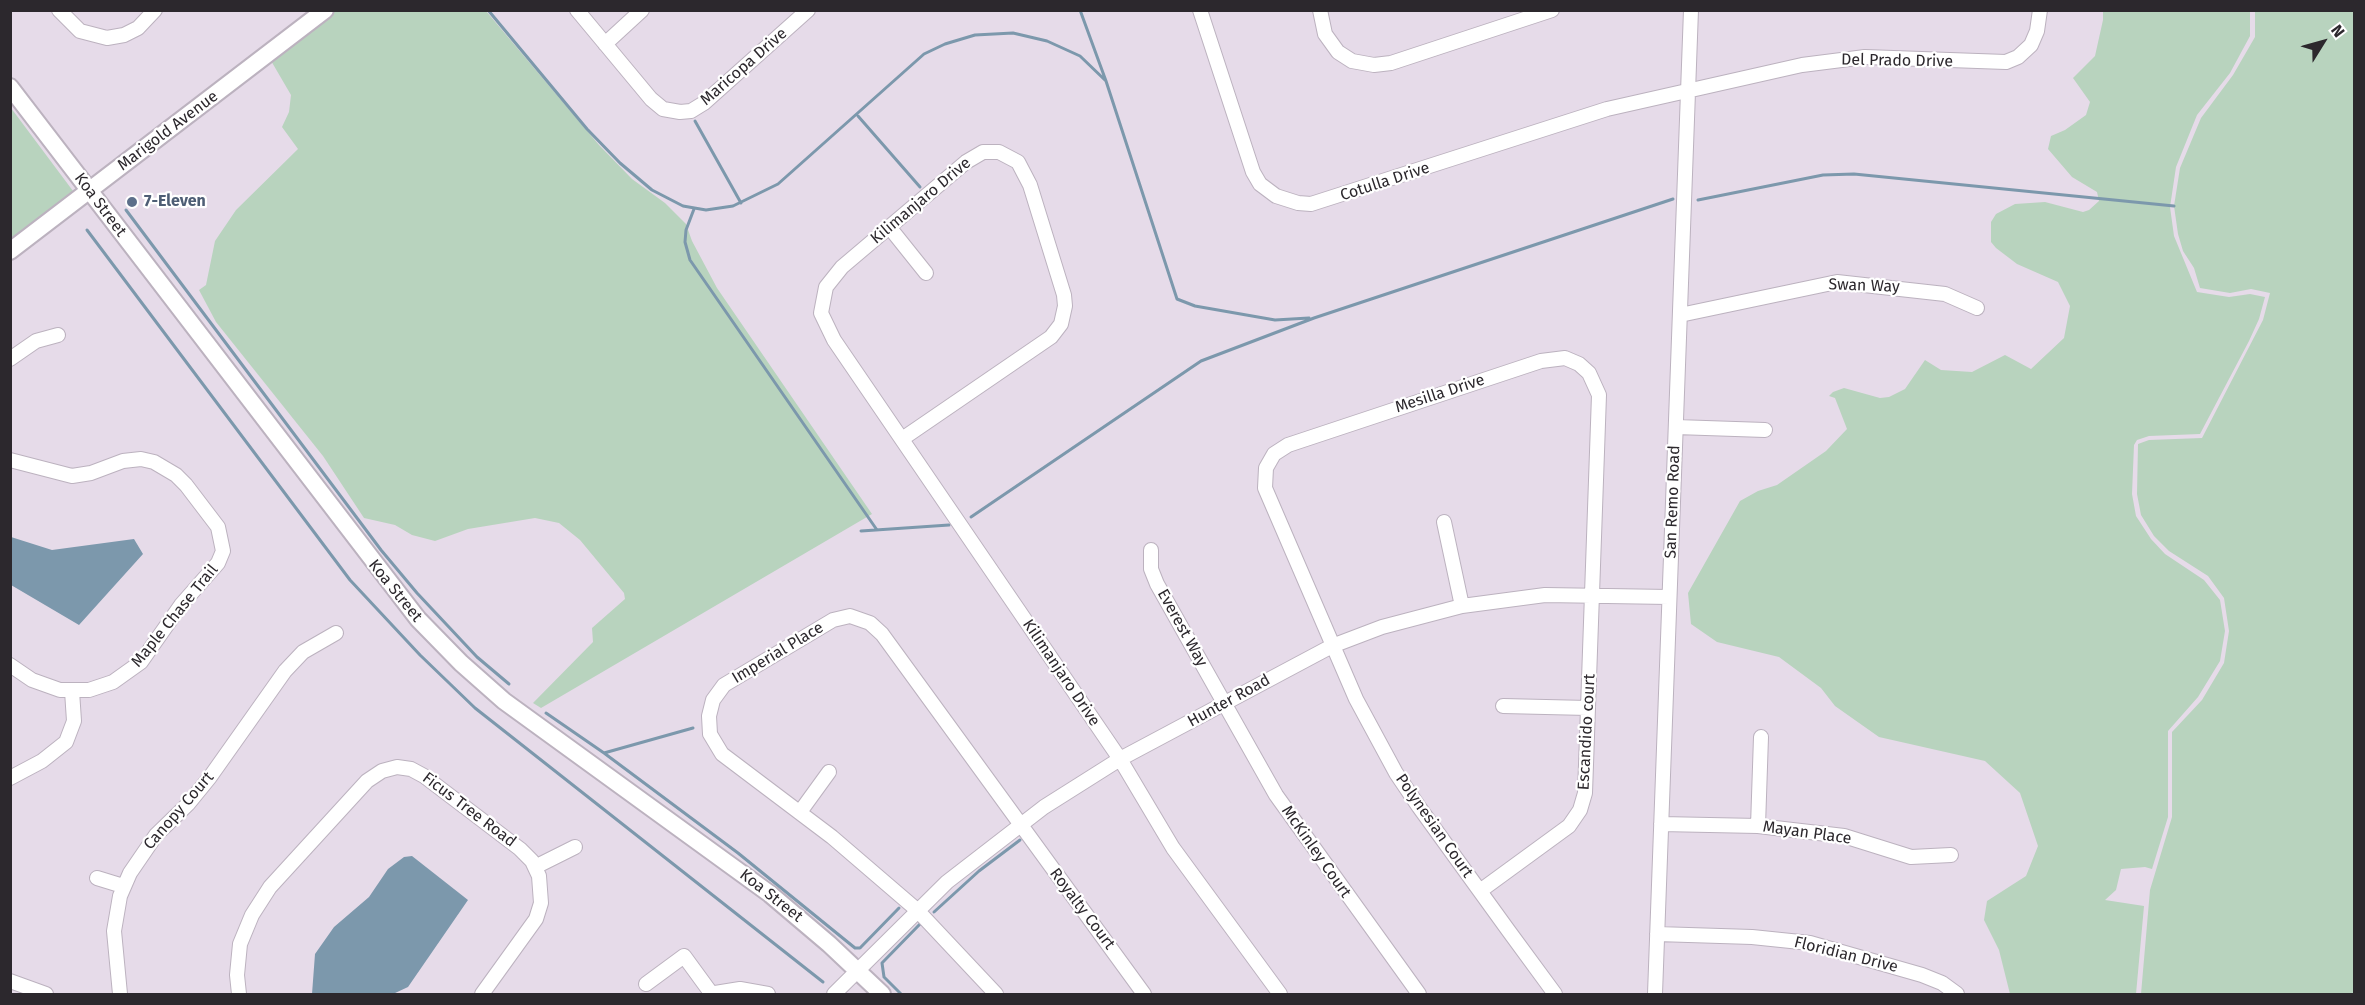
<!DOCTYPE html>
<html>
<head>
<meta charset="utf-8">
<style>
	body { margin:0 }
	#map { position:relative; width:2365px; height:1005px; overflow:hidden; background:#e6dbe9; font-family:"Fira Sans",sans-serif }
	canvas { display:block }
	.frame { position:absolute; inset:0; border:12px solid #2c282d; pointer-events:none }
	.north { position:absolute; left:2293px; top:12px; width:60px; height:60px; -webkit-text-stroke:4px #fff; paint-order:stroke; rotate:53deg; font-size:16px; font-weight:700; line-height:24px; text-align:center; color:#2c282d }
	.north::after { content:''; display:block; margin:auto; width:21px; height:27px; background:#2c282d; clip-path:polygon(50% 0,100% 100%,50% 72%,0 100%) }
</style>
</head>
<body>
<div id="map">
<canvas width="2365" height="1005"></canvas>
<div class="frame"></div>
<div class="north">N</div>
</div>
<script>
const context = document.querySelector('canvas').getContext('2d');
context.lineJoin = 'round';
function paint(path, color) { context.fillStyle = color; context.fill(path, 'evenodd'); }
const shape = rows => new Path2D(rows.map(r => 'M' + r).join(''));
function strokePath(path, color, width, dash) { context.strokeStyle = color; context.lineWidth = width; context.lineCap = dash ? 'butt' : 'round'; context.setLineDash(dash || []); context.stroke(path); }
function label(font, color, halo, rows, align = 'center') {
  context.font = font + ' "Fira Sans",sans-serif'; context.lineWidth = 4.5; context.setLineDash([]); context.textBaseline = 'middle'; context.strokeStyle = halo; context.fillStyle = color; for (const [text, x, y, turn = 0] of rows) {
    context.save(); context.translate(x, y); context.rotate((+turn || 0) * Math.PI / 180); context.textAlign = isNaN(turn) ? turn : align; if (halo) context.strokeText(text, 0, 0); context.fillText(text, 0, 0); context.restore();
  }
}
const green = shape([
	[333,11,486,11,599,145,632,179,665,203,686,224,692,241,717,288,872,514,541,708,533,703,593,642,592,628,625,599,624,593,580,540,559,523,535,518,468,529,435,541,412,535,395,525,364,518,323,456,216,322,199,290,206,285,215,241,236,210,298,149,282,127,289,112,291,95,270,59],
	[2103,11,2250,11,2250,36,2230,73,2197,115,2176,167,2170,207,2174,236,2197,292,2229,297,2250,294,2265,297,2259,319,2249,341,2200,434,2149,436,2137,440,2134,445,2132,494,2136,516,2151,539,2165,554,2204,580,2220,600,2225,631,2220,661,2198,697,2168,731,2168,817,2152,869,2145,867,2121,869,2116,890,2105,900,2144,906,2136,994,2010,994,1999,950,1984,920,1987,901,2026,876,2038,846,2020,793,1985,761,1879,737,1835,706,1821,688,1779,657,1717,642,1691,624,1688,593,1740,501,1758,491,1777,485,1826,451,1847,429,1835,398,1829,396,1833,392,1844,388,1880,398,1889,397,1905,389,1925,360,1941,370,1972,372,2005,355,2031,369,2064,338,2070,306,2058,282,2017,264,1996,248,1991,242,1991,222,1996,214,2015,204,2045,202,2083,212,2089,210,2099,201,2097,192,2072,177,2048,149,2051,136,2065,130,2086,115,2090,102,2073,78,2095,56,2103,20],
	[2255,11,2354,11,2354,994,2141,994,2150,890,2172,817,2172,732,2202,700,2224,663,2229,631,2224,598,2208,576,2169,551,2154,536,2141,515,2137,494,2138,444,2149,440,2202,438,2263,320,2270,293,2251,289,2230,293,2200,288,2194,268,2183,251,2178,234,2174,206,2180,168,2201,118,2233,75,2255,37],
	[11,108,76,195,11,245]
]);
const water = shape([
	[11,537,52,550,134,539,143,554,79,625,11,585],
	[412,856,468,900,408,987,393,994,312,994,315,954,334,927,369,897,388,869,404,857]
]);
const stream = shape([
	[488,10,587,129,620,163,652,190,683,206,706,210,733,206,778,184,924,54,945,44,975,35,1013,33,1047,41,1080,56,1106,81],
	[1080,10,1106,81,1177,299,1195,306,1275,320,1309,318],
	[858,116,920,187],
	[695,121,741,203],
	[1698,200,1823,175,1854,174,2174,206],
	[694,209,686,230,685,242,690,260,877,530],
	[126,210,381,550,417,593,477,657,509,684],
	[87,230,350,580,420,655,475,708,823,982],
	[971,517,1201,361,1314,318,1673,199],
	[861,531,949,525],
	[546,713,604,753,738,853,855,948,860,948,899,908],
	[604,753,693,728],
	[934,912,979,871,1020,840],
	[901,994,884,977,882,963,920,924]
]);
const minor = shape([
	[59,10,80,31,107,38,124,35,138,28,155,10],
	[577,10,651,99,663,109,680,112,691,111,704,103,808,10],
	[1200,10,1253,172,1260,184,1276,196,1298,203,1311,204,1607,109,1802,65,1865,57,2006,62,2018,57,2031,45,2037,31,2040,10],
	[1320,10,1325,34,1338,52,1352,61,1374,65,1391,63,1552,10],
	[605,44,642,10],
	[890,228,926,273],
	[1680,315,1837,282,1945,294,1977,308],
	[10,359,36,341,58,335],
	[1676,427,1765,430],
	[902,439,1051,337,1061,324,1065,306,1064,295,1030,185,1018,162,999,152,983,152,966,162,842,267,826,287,821,313,834,340,1120,759,1173,848,1280,994],
	[10,460,72,476,91,473,123,461,141,459,154,462,176,475,186,485,218,527,223,551,218,563,181,605,141,662,113,682,89,690,60,690,32,680,10,665],
	[1444,522,1462,606],
	[1151,550,1151,569,1157,584,1276,795,1419,994],
	[1503,706,1588,708],
	[10,778,42,761,66,742,74,721,72,691],
	[800,812,829,772],
	[1661,824,1758,826,1844,836,1911,857,1951,855],
	[1758,826,1761,737],
	[535,867,575,847],
	[97,878,123,886],
	[1480,891,1569,826,1580,810,1585,793,1599,395,1589,373,1579,364,1565,358,1541,361,1288,445,1274,454,1266,468,1265,488,1356,699,1396,773,1419,807,1508,930,1555,994],
	[1657,934,1752,937,1810,943,1922,975,1942,983,1957,994],
	[10,981,46,994],
	[646,984,684,956,711,993],
	[120,994,114,931,120,896,130,873,156,835,188,804,210,777,285,671,303,652,336,633],
	[239,994,237,975,240,944,252,915,270,887,367,781,382,771,397,767,411,769,424,776,520,849,532,861,539,876,541,903,536,919,482,994],
	[709,994,740,989,768,994],
	[834,994,947,882,1044,807,1120,759,1332,646,1382,627,1462,606,1545,595,1669,597],
	[996,994,917,910,832,837,722,754,710,734,709,716,713,700,724,685,833,620,850,616,870,623,882,634,1144,994],
	[1655,994,1691,10]
]);
const major = shape([
	[10,87,418,619,461,663,504,701,770,894,829,944,882,994],
	[10,251,325,10]
]);
const markers = [
	[132,202,6,"#5c6f8a"]
];
const streetNames = [
	["Del Prado Drive",1897,61,1],
	["Maricopa Drive",744,67,-41],
	["Marigold Avenue",168,131,-37],
	["Cotulla Drive",1385,182,-18],
	["Kilimanjaro Drive",921,201,-40],
	["Koa Street",100,205,53],
	["Swan Way",1864,286,2],
	["Mesilla Drive",1440,394,-18],
	["San Remo Road",1673,502,-88],
	["Koa Street",395,591,51],
	["Maple Chase Trail",175,616,-51],
	["Everest Way",1182,628,61],
	["Imperial Place",778,653,-31],
	["Kilimanjaro Drive",1061,673,56],
	["Hunter Road",1229,701,-29],
	["Escandido court",1587,732,-87],
	["Ficus Tree Road",469,810,37],
	["Canopy Court",179,811,-49],
	["Polynesian Court",1434,826,55],
	["Mayan Place",1807,833,8],
	["McKinley Court",1316,852,55],
	["Koa Street",771,896,38],
	["Royalty Court",1082,909,53],
	["Floridian Drive",1846,955,14]
];
const serviceNames = [
	["7-Eleven",144,202]
];
paint(green, '#b8d3be');
paint(water, '#7c98ac');
strokePath(stream, '#7c98ac', 3);
strokePath(minor, '#bcb2bf', 16);
strokePath(major, '#bcb2bf', 20);
strokePath(minor, '#fff', 14);
strokePath(major, '#fff', 16);
for (const [x, y, r, color] of markers) { const dot = new Path2D(); dot.arc(x, y, r, 0, 2 * Math.PI); context.fillStyle = color; context.fill(dot); strokePath(dot, '#fff', 2); }
label('16px', '#2c282d', '#fff', streetNames);
label('bold 16px', '#4e5e75', '#fff', serviceNames, 'left');
</script>
</body>
</html>
